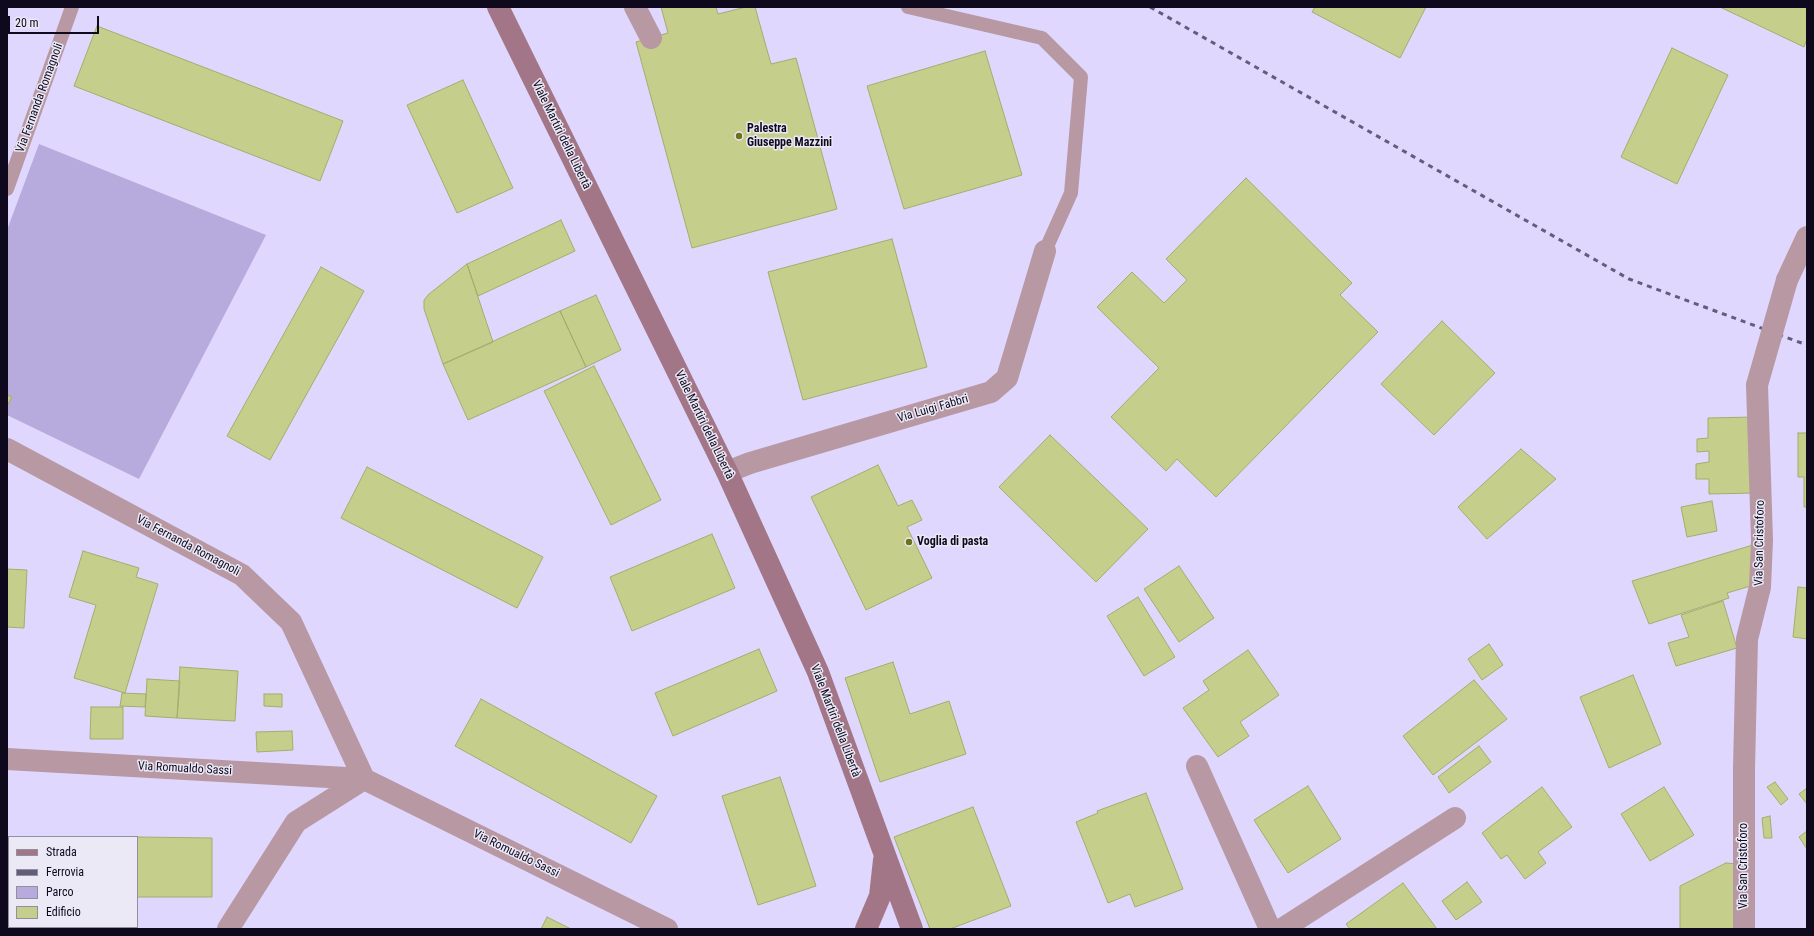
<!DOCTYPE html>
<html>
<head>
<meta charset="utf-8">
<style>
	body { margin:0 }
	#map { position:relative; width:1814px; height:936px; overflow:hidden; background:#dfd7fe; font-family:"Roboto Condensed",sans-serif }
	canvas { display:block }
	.frame { position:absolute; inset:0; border:8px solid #0f091e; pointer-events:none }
	.legend { position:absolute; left:8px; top:836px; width:130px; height:92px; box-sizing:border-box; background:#ebe9f6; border:1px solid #938fa0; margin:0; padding:5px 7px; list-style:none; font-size:12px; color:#0f091e }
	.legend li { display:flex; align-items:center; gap:8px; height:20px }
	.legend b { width:20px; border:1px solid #938fa0 }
	.scale { position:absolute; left:8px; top:16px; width:91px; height:18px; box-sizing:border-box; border:2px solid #0f091e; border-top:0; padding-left:5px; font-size:12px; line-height:14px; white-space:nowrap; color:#0f091e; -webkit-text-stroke:3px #ebe9f6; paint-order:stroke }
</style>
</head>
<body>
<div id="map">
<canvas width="1814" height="936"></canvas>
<div class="frame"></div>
<ul class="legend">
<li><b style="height:5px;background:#a27687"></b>Strada</li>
<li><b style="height:5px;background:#645d7a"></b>Ferrovia</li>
<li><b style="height:11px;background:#b6abdc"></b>Parco</li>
<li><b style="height:11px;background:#c5ce8b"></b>Edificio</li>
</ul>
<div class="scale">20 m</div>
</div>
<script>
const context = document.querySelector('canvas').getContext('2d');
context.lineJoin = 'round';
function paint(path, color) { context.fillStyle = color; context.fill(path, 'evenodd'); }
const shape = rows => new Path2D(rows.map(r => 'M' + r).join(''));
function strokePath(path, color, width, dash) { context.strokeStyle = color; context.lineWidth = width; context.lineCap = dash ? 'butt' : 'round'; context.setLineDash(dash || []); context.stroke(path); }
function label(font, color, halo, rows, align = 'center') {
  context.font = font + ' "Roboto Condensed",sans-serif'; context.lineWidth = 3; context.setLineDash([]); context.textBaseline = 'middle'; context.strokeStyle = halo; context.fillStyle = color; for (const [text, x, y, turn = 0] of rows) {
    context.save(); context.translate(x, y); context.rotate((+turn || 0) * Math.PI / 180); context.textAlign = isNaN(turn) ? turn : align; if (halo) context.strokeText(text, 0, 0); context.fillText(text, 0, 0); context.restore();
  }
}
const green = shape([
	[39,144,266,235,139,479,7,415,7,230]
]);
const building = shape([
	[661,7,716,7,718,14,746,7,755,7,771,64,796,58,837,209,692,248,636,42,668,33,661,7],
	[1315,7,1426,7,1400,58,1312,12,1315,7],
	[1720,7,1807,7,1807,39,1804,47,1720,7],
	[97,26,343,121,320,181,74,86,97,26],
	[1672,48,1728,75,1677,184,1621,157,1672,48],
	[985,51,1022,175,904,209,867,86,985,51],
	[463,80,513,188,457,213,407,105,463,80],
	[1246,178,1352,283,1340,295,1378,332,1216,497,1177,459,1166,471,1111,417,1159,368,1097,307,1132,272,1164,303,1187,280,1166,259,1246,178],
	[561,220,575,251,478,296,467,264,561,220],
	[892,239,927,367,803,400,768,272,892,239],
	[467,264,493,342,443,364,424,309,424,300,429,294,467,264],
	[321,267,364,291,270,460,227,436,321,267],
	[596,295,621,350,586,367,560,311,596,295],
	[560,311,586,367,468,420,443,364,560,311],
	[1442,321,1495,373,1434,435,1381,384,1442,321],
	[594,366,661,500,611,525,544,391,594,366],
	[7,395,12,397,7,406,7,395],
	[1754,417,1755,493,1709,494,1709,479,1696,479,1696,464,1709,462,1709,451,1697,452,1697,439,1708,438,1708,418,1754,417],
	[1798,433,1807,433,1807,507,1804,507,1804,477,1798,477,1798,433],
	[1050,435,1148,529,1096,582,999,487,1050,435],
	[1521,449,1556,479,1487,539,1458,507,1521,449],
	[878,465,898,506,912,500,922,520,907,527,932,578,866,610,811,497,878,465],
	[367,467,543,557,517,608,341,518,367,467],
	[1712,501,1717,531,1687,537,1681,507,1712,501],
	[712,534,735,588,632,631,610,577,712,534],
	[1753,545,1754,585,1727,593,1729,598,1649,624,1632,581,1753,545],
	[83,551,139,568,136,577,158,584,125,693,74,678,96,605,69,597,83,551],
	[1179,566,1214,618,1179,642,1144,589,1179,566],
	[7,569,27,570,24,628,7,627,7,569],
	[1798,587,1807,588,1807,639,1793,637,1798,587],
	[1138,597,1175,657,1144,676,1107,616,1138,597],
	[1723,601,1737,648,1676,666,1668,643,1689,637,1681,615,1723,601],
	[1489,644,1503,665,1482,680,1468,659,1489,644],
	[759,649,777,691,673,736,655,693,759,649],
	[1248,650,1279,695,1240,722,1249,736,1218,757,1183,708,1209,690,1203,681,1248,650],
	[893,662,910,714,949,701,966,754,880,782,845,678,893,662],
	[180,667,238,671,235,721,177,718,180,667],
	[1633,675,1661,744,1609,768,1580,697,1633,675],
	[147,679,180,681,177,718,145,716,147,679],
	[1474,680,1507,719,1433,775,1403,736,1474,680],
	[122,693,146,694,145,707,120,706,122,693],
	[264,694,282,694,282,707,264,706,264,694],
	[481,699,657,796,631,843,455,746,481,699],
	[91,707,123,707,123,739,90,739,91,707],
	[292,731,293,750,257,752,256,732,292,731],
	[1479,746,1491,762,1449,793,1438,777,1479,746],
	[780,777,816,886,758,905,722,796,780,777],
	[1775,782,1788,799,1781,805,1767,787,1775,782],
	[1308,786,1341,839,1288,873,1254,820,1308,786],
	[1542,787,1572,827,1538,852,1546,863,1525,879,1507,855,1501,859,1482,833,1542,787],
	[1664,787,1694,835,1650,861,1621,814,1664,787],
	[1807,788,1807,804,1799,794,1807,788],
	[1146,793,1183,889,1135,907,1130,894,1108,903,1076,822,1098,813,1097,811,1146,793],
	[973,807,1011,906,950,929,930,929,894,837,973,807],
	[1770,816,1772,838,1764,838,1762,818,1770,816],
	[1807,831,1807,849,1799,837,1807,831],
	[137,837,212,838,212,897,137,897,137,837],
	[1726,863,1739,864,1737,929,1680,929,1680,886,1726,863],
	[1467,882,1482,902,1456,920,1442,901,1467,882],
	[1403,883,1437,929,1350,929,1346,924,1403,883],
	[547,917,571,929,541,929,547,917]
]);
const lane = shape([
	[908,7,1042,38,1081,77,1071,193,1045,251],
	[7,189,72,7]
]);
const street = shape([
	[635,7,651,38],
	[1787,280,1807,237],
	[7,449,242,575,291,622,364,779],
	[727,472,750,463,991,392,1007,378,1045,251],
	[7,759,364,779,667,929],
	[1197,766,1270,929],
	[228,929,296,822,364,779],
	[1282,929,1455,818],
	[1744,929,1744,769,1747,639,1760,587,1762,540,1757,385]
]);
const secondary = shape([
	[498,7,727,472,818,672,912,929],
	[866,929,880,896,884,860]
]);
const rail = shape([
	[1150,7,1629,279,1807,345]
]);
const streetBridge = shape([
	[1757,385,1787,280]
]);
const markers = [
	[739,136,4,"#6b721b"],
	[909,542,4,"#6b721b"]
];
const streetNames = [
	["Via Fernanda Romagnoli",40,98,-70],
	["Viale Martiri della Libertà",561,135,64],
	["Via Luigi Fabbri",933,409,-16],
	["Viale Martiri della Libertà",704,425,64],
	["Via San Cristoforo",1760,543,-89],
	["Via Fernanda Romagnoli",188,546,28],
	["Viale Martiri della Libertà",835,721,69],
	["Via Romualdo Sassi",185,769,3],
	["Via Romualdo Sassi",516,854,26],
	["Via San Cristoforo",1744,866,-90]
];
const poiNames = [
	["Palestra",747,129],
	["Giuseppe Mazzini",747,143],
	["Voglia di pasta",917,542]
];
paint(green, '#b6abdc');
paint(building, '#c5ce8b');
strokePath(building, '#a4ad6b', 1);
strokePath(lane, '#b798a3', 14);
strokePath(street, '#b798a3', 22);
strokePath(secondary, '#a27687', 22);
strokePath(rail, '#645d7a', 3, [5, 5]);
strokePath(streetBridge, '#b798a3', 22);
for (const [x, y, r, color] of markers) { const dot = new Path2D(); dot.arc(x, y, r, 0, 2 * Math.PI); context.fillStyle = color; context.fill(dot); strokePath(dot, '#ebe9f6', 1.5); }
label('12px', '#0f091e', '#ebe9f6', streetNames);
label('bold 12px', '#0f091e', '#ebe9f6', poiNames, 'left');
</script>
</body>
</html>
